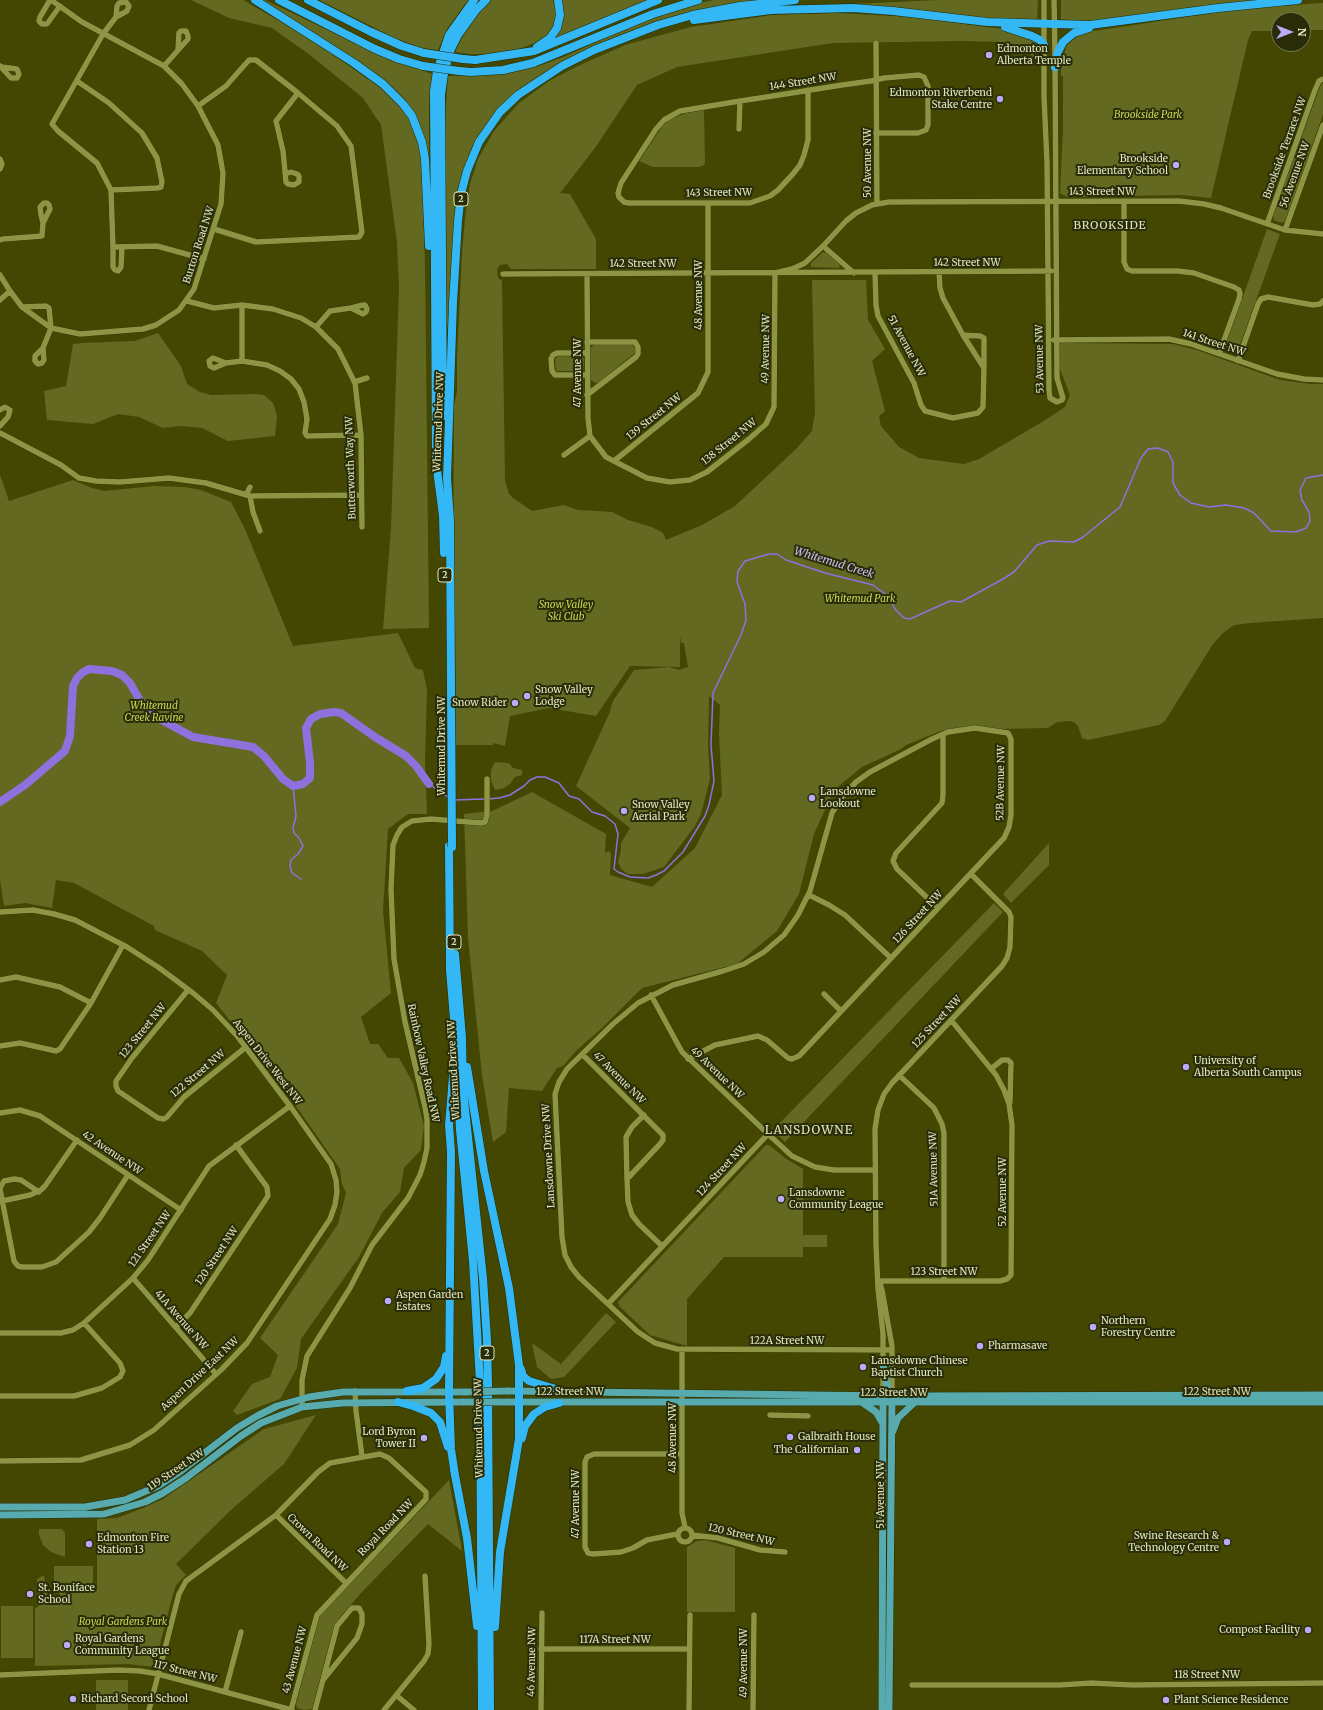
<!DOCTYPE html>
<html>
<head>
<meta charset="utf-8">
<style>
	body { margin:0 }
	#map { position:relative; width:1323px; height:1710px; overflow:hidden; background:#434702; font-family:Merriweather,serif }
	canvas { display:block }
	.north { position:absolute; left:1271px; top:12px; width:40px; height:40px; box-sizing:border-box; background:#292c09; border:1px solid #727651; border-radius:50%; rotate:90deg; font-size:11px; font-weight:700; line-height:16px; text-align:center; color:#e0e6be }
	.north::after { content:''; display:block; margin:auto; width:14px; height:18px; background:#bbaaf6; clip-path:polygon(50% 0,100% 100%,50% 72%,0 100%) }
</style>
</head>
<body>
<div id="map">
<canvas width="1323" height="1710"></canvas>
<div class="north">N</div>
</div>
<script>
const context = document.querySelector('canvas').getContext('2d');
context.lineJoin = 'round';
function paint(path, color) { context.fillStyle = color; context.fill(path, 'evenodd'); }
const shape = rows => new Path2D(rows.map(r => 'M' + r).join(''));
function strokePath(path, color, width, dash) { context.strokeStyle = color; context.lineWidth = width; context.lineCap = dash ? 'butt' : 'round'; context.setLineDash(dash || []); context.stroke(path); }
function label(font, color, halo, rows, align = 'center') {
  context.font = font + ' Merriweather,serif'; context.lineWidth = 4; context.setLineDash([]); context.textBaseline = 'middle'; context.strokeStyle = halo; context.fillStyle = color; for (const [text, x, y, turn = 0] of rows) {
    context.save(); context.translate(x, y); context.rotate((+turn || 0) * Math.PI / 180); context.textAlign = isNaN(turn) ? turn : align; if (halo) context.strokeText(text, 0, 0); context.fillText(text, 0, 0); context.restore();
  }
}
const green = shape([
	[191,0,243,0,309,38,385,91,407,115,417,138,422,165,425,266,429,628,383,629,391,528,399,287,397,242,381,125,363,98,310,55,272,28,229,18],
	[259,0,265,0,378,54,432,74,429,104,429,160,401,98],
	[319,0,468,0,447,29,438,50,422,48,395,38],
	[492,0,553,0,557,14,555,23,547,35,537,42,522,48,488,54,471,54,455,52,466,29,477,15],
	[561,0,647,0,554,40],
	[714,0,756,0,688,12,653,22,605,41,569,58,525,86,504,104,487,124,472,147,464,170,450,290,448,327,446,327,444,135,448,76,496,75,539,66,563,57,637,24,690,5],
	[939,0,1038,0,1037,21,1011,21,851,6,851,4],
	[1061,0,1269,0,1085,22,1061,21],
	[1323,3,1323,30,1303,30,1303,20,1279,20,1279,31,1252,31,1248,40,1211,198,1182,195,1067,197,1060,193,1063,130,1063,76,1061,76,1061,69,1066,46,1081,33,1246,8],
	[836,13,912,17,1002,29,1033,38,1039,48,1038,63,1026,49,1003,42,962,41,833,43,677,67,637,85,595,148,560,193,570,194,596,239,596,269,511,269,507,264,500,265,497,269,498,278,502,281,505,480,509,494,513,498,532,511,564,505,578,510,612,512,628,520,652,527,663,533,666,540,702,525,735,506,796,449,812,431,815,413,812,280,866,280,868,320,885,349,872,361,885,411,879,416,881,426,899,447,919,458,964,464,979,459,1042,422,1065,407,1070,395,1060,369,1059,347,1061,343,1173,344,1197,350,1280,380,1311,384,1323,384,1323,618,1250,623,1234,625,1223,633,1213,644,1165,721,1159,725,1088,740,1082,738,1078,726,1074,722,1070,721,1057,722,1048,728,943,730,906,745,901,749,862,767,834,790,814,834,799,894,777,931,737,964,642,988,602,1028,577,1050,563,1066,557,1068,542,1091,509,1088,506,1132,493,1142,482,1075,468,938,464,814,492,811,532,792,606,834,605,853,609,851,611,854,610,875,652,887,695,848,722,795,719,734,720,705,709,696,708,747,710,779,701,814,695,826,664,867,643,874,628,874,621,869,618,862,621,850,621,843,630,828,576,786,609,714,613,701,634,670,669,667,679,670,688,667,684,643,681,643,680,636,680,667,630,666,596,716,549,708,510,716,505,746,493,743,493,745,456,745,455,620,453,614,454,405,457,392,457,358,462,253,465,218,470,184,478,159,494,131,518,104,549,81,578,66,625,45,691,27,772,15],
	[1321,84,1323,84,1323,114,1286,220,1282,223,1274,220,1273,215],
	[704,110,705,162,704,165,699,167,653,167,639,161,663,125,671,119,686,113],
	[1267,229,1280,234,1237,353,1233,354,1226,352,1225,347],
	[823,252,827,253,840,264,839,268,811,267,811,263],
	[158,333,181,366,187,384,200,392,211,395,255,394,264,395,273,403,277,416,275,436,228,441,202,428,180,426,163,428,139,417,118,414,93,424,47,420,44,391,66,386,73,344,82,343,135,341],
	[594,345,632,345,635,348,635,353,599,382,595,383,591,380,590,348],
	[558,356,583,357,584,360,583,371,556,371,555,359],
	[0,475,9,501,73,480,92,488,104,491,154,486,184,487,201,490,231,502,245,529,293,646,398,633,415,668,423,670,427,690,425,760,427,814,408,814,388,829,383,911,391,993,361,1017,370,1044,378,1044,388,1058,399,1058,413,1083,424,1126,421,1150,404,1168,400,1192,382,1213,359,1257,301,1339,297,1368,280,1399,237,1415,233,1411,252,1384,270,1377,278,1355,260,1338,338,1224,346,1193,342,1184,340,1169,282,1086,216,1003,227,975,202,951,155,930,154,926,74,883,56,880,52,908,25,903,4,906,0,880],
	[495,762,509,763,513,768,522,770,522,775,515,777,510,784,504,788,495,790,491,781,491,770],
	[1049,843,1049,865,1011,903,1003,894],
	[994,903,1003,912,785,1142,773,1130],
	[766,1145,769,1145,785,1158,803,1169,803,1257,724,1257,687,1299,687,1346,650,1335,619,1306,618,1302],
	[803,1235,827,1235,827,1247,803,1247],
	[606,1313,616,1322,564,1377,551,1379,537,1367,532,1343,561,1364],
	[316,1415,284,1464,232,1509,176,1564,186,1575,176,1585,173,1594,154,1667,128,1664,35,1666,35,1609,48,1598,59,1597,60,1592,97,1591,97,1519,117,1518,143,1508,163,1499,264,1429],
	[449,1480,462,1551,428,1524,362,1592,341,1616,335,1625,331,1637,312,1709,304,1710,297,1708,296,1704,319,1617],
	[39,1529,62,1529,65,1533,65,1557,51,1552,43,1545,39,1535],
	[705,1540,735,1548,735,1612,687,1612,687,1547,697,1541],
	[54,1566,93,1566,93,1587,54,1588],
	[44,1575,45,1585,50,1592,44,1598,38,1597,37,1579],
	[1,1606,33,1606,33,1658,1,1658],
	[96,1680,128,1680,128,1710,96,1710]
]);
const stream = shape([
	[429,784,449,798],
	[293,786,296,816,293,828,294,833,299,838,303,846,298,854,291,860,290,866,292,873,301,879],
	[488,799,499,798,510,795,524,786,530,780,537,777,545,777,559,783,569,796,579,799,592,812,605,816,615,824,618,834,614,869,618,872,630,877,648,878,656,875,664,871,683,852,705,816,709,805,714,781,711,745,713,693,741,635,746,620,745,604,737,582,738,571,745,561,769,554,777,554,786,560,825,573,873,585,888,596,895,609,904,618,910,619,950,601,961,602,1003,579,1014,572,1037,545,1049,541,1074,542,1083,537,1120,507,1141,458,1148,449,1158,448,1168,452,1173,462,1173,483,1180,495,1191,503,1209,507,1226,505,1244,508,1254,513,1271,531,1296,532,1306,528,1310,521,1309,512,1302,500,1300,490,1306,478,1323,475],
	[454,800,484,799]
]);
const river = shape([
	[0,802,25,785,65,751,70,736,73,686,77,678,82,673,89,669,112,671,122,675,130,683,142,704,156,717,193,737,253,747,264,756,283,779,293,786,303,784,310,778,310,763,306,728,311,719,320,714,334,712,341,713,375,737,406,756,416,766,429,784]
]);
const minor = shape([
	[50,0,40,17,39,21,42,24,47,24,60,6],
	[1044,0,1044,96,1047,163,1049,390,1050,398,1057,402,1062,400,1063,398,1057,378,1055,64],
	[1054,0,1055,56],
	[116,17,117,6,119,3,126,2,129,6,127,11,116,17,103,34,52,124,58,131,97,163,111,190,113,247,157,246,204,259],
	[876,43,877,204],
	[0,66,11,78,17,78,19,74,17,69,2,67],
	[164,66,188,39,188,36,186,31,181,31,179,33,178,49],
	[77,81,109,103,142,133,157,158,162,182,161,187,157,188,111,190],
	[808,90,808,140,804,155,800,165,792,175,778,190,770,196,750,203,629,203,624,202,619,197,618,193,621,183,656,129,664,120,680,111,740,101,773,96,842,85,871,81,884,78,919,75,924,77,928,86,928,125,926,130,918,133,876,133],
	[198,106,226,86,249,60,256,60,298,93,337,126,351,146,362,232,359,237,256,242,214,229],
	[739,129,740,101],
	[0,159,2,164,0,169],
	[285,174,291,172,297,174,299,176,299,182,294,185,288,184,286,182,283,151,276,121,298,93],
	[1124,201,1124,262,1127,269,1132,271,1178,271,1194,273,1234,287,1239,290,1240,294,1239,299,1219,354],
	[1267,224,1315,90,1319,81,1323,79],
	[1285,230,1323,125],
	[0,240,3,239,42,236,43,223,41,215,40,207,44,203,47,203,49,205,50,209,43,223],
	[823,246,854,273],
	[113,247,113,267,115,270,118,271,121,267,122,247],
	[875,273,876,305,878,316,914,383,921,405,925,411,953,418,978,413,983,407,984,368,963,335,943,298,940,288,939,272],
	[503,274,1051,271],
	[587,274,588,418,590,436,606,457,647,478,670,482,690,480,707,472,749,439,766,424,774,407,775,273,792,269,805,263,823,246,846,221,856,213,872,205,889,202,1179,201,1204,204,1221,208,1285,230,1323,234],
	[0,275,10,291,22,307,51,328,80,334,143,329,156,325,179,310,194,289,221,204,223,173,218,145,198,106,182,84,164,66,82,22,51,0],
	[0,300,10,291],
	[187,301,214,308,242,305,273,309,301,318,316,327,338,349,355,383,361,435,362,527],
	[242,305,242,361,267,365,280,371,291,379,299,389,304,402,307,419,305,433,307,436,361,435],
	[22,307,46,306,49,308,51,328,43,348,35,356,35,361,38,364,42,363,44,360,43,348],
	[316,327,330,311,351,308,363,314,366,312,367,309,365,305,363,305,351,308],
	[963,335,980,336,984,338,984,368],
	[1054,340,1169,339,1191,344,1277,374,1304,379,1323,380],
	[587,342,635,342,638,347,638,354,636,357,587,395],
	[587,353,557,353,553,355,551,359,552,371,555,375,587,375],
	[1238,361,1258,304,1261,299,1268,297,1313,305,1320,304,1323,301],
	[226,363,214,368,210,366,209,361,213,358,226,363,242,361],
	[354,382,367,378],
	[0,410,5,407,10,410,8,417,0,426],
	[0,433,61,465,79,478,96,481,120,482,169,478,206,483,250,496,361,495],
	[564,455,590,436],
	[614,461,698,393,708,372,708,203],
	[246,495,250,487],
	[250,496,253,512,260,531],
	[809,895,829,905,845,915,891,958],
	[938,908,897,869,893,861,896,853,942,803,943,795,943,734],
	[0,912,33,910,54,914,75,920,127,947,158,967,193,993,213,1010,238,1037,290,1106,331,1164,336,1180,337,1192,335,1205,330,1219,247,1343,221,1370,154,1430,130,1445,81,1460,0,1461],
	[0,980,16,977,60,987,91,1003],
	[188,990,132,1058,116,1081,116,1086,118,1091,158,1118,164,1119,167,1117,184,1097,246,1047],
	[824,994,841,1011],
	[651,995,682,1052,768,1134],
	[0,1046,20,1043,56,1051,60,1049,91,1003,123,945],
	[582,1054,663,1135,663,1140,660,1144,627,1179,628,1202,632,1215,639,1224,662,1246],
	[688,1059,715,1045,758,1036,767,1040,788,1058,792,1059,799,1056,1004,838,1009,827,1011,815,1011,739,1008,733,975,728,948,732,932,739,870,772,856,782,841,798,832,813,810,891,798,915,784,935,764,952,744,964,723,971,673,985,638,1003,613,1024,567,1069,559,1082,555,1094,562,1237,565,1255,571,1267,579,1277,638,1332,655,1343,677,1349,892,1350],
	[991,1069,1002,1060,1008,1060,1011,1063,1010,1102],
	[899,1075,934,1108,942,1124,944,1133,944,1281],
	[0,1113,20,1110,40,1116,181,1210],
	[627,1179,626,1137,632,1127,644,1115],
	[0,1188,4,1181,14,1179,21,1180,39,1192],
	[0,1189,14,1261,18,1266,22,1267,42,1267,56,1262,89,1232,100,1218,128,1175],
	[2,1201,30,1195,41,1190,45,1186,77,1140],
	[133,1278,216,1374],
	[879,1281,1000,1281,1007,1279,1011,1275,1012,1125,1009,1104,1004,1090,996,1075,951,1020],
	[880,1283,882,1290,892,1346,892,1396],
	[608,1304,768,1134,792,1156,815,1167,834,1170,875,1170],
	[176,1327,190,1313,268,1196,267,1187,236,1145],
	[0,1333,61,1333,73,1330,84,1323,133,1278,148,1260,209,1166,290,1106],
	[682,1349,682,1513,685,1527],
	[883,1369,883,1334,878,1289,876,1245,875,1129,878,1110,884,1094,892,1083,1002,966,1007,958,1010,947,1011,917,1009,912,971,874],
	[355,1391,356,1411,362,1456],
	[0,1396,74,1396,102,1388,120,1377,123,1371,120,1363,84,1323],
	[883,1396,883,1378],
	[302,1407,302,1380,307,1356,350,1288,372,1245,408,1198,420,1175,424,1162,427,1148,427,1119,425,1107,405,1022,394,959,391,889,393,845,397,835,402,827,412,821,431,819,481,823,485,822,487,815,487,779],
	[770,1415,808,1416],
	[276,1515,346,1583],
	'678 1535a7 7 0 1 1 14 0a7 7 0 1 1-14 0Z',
	[677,1534,647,1540,633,1548,621,1552,593,1554,588,1553,585,1547,585,1462,587,1457,594,1454,682,1454],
	[692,1535,718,1538,760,1550,785,1552],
	[541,1649,689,1649],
	[0,1675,118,1670,140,1671,158,1674,292,1710],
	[912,1685,1060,1685,1091,1683,1132,1685,1323,1683],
	[225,1692,241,1632],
	[396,1695,414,1710],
	[149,1710,179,1594,186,1581,276,1515,318,1472,330,1463,380,1454,389,1458,426,1492,426,1499,317,1615,291,1710],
	[315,1710,335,1634,337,1626,352,1608,359,1608,362,1614,362,1624,357,1638,323,1680],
	[384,1710,424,1661,428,1654,429,1644,425,1576],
	[541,1710,542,1613],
	[689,1710,690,1615],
	[753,1710,754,1615]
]);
const major = shape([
	[883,1365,890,1400],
	[507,1391,892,1396,1323,1395],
	[506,1402,1323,1402],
	[863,1403,876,1412,883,1424],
	[893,1431,898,1418,914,1403],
	[0,1507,85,1507,125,1500,158,1486,181,1471,237,1428,257,1416,277,1406,309,1397,343,1392,466,1392],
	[0,1515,104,1514,145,1502,163,1493,186,1478,241,1436,261,1423,302,1407,342,1403,464,1402],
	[882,1710,883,1400],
	[889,1710,892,1400]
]);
const highway = shape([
	[255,0,354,63,383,84,403,104,412,116,422,142,425,159,429,246],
	[279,0,375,49,399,59,423,66],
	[308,0,371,32,402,46,424,53],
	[694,20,771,10,853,8,893,11,987,22,1090,25,1218,8,1298,0],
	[1005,27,1032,36,1040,40,1044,45],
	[537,47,550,38,557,28,560,15,558,0],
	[463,59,475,60,534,51,658,0],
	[1055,67,1058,52,1063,42,1074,33,1089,28],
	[459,71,471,72,503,70,533,63,653,14,698,0],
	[443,416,441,95,444,74,450,51,458,35,476,10,486,0],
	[444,553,443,516,436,462,434,91,437,71,449,35,474,0],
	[451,689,450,520,447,478,453,303,458,221,461,194,467,171,479,142,500,112,518,95,562,66,594,50,658,25,693,15,740,6,795,0],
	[449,846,450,970,454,1019,460,1130,473,1261,480,1382,482,1710],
	[455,954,462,1037,463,1090,483,1278,487,1340,488,1383,490,1710],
	[467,1067,484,1171,509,1288,519,1365,519,1439,500,1552,495,1627],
	[453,1076,449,1125,451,1152,449,1392,451,1449,455,1475],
	[521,1369,523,1376,529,1381,569,1393],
	[407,1391,423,1388,436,1379,444,1367,446,1356],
	[398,1402,413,1406,431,1413,440,1422,448,1447],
	[522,1438,525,1426,534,1414,545,1407,559,1403],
	[454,1470,467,1538,477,1626]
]);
const majorBridge = shape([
	[466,1392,507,1391],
	[464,1402,506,1402]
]);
const highwayBridge = shape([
	[424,53,463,59],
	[423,66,459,71],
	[451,689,452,847]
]);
const markers = [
	[989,55,4,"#bbaaf6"],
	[1000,99,4,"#bbaaf6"],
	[1176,165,4,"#bbaaf6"],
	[527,696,4,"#bbaaf6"],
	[515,703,4,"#bbaaf6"],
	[812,798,4,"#bbaaf6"],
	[624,811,4,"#bbaaf6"],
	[1186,1067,4,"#bbaaf6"],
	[781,1199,4,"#bbaaf6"],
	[388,1301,4,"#bbaaf6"],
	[1093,1327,4,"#bbaaf6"],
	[980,1346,4,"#bbaaf6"],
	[863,1367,4,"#bbaaf6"],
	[790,1437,4,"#bbaaf6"],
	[424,1438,4,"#bbaaf6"],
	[857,1450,4,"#bbaaf6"],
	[1227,1542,4,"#bbaaf6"],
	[89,1544,4,"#bbaaf6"],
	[30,1594,4,"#bbaaf6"],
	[1308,1630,4,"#bbaaf6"],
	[67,1645,4,"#bbaaf6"],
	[73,1699,4,"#bbaaf6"],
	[1166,1700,4,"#bbaaf6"]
];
const shields = [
	[461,199,14],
	[445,575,14],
	[454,942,14],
	[487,1353,14]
];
const shieldNames = [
	["2",461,199],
	["2",445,575],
	["2",454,942],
	["2",487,1353]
];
const poiNames = [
	["Edmonton",997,49],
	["Alberta Temple",997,61],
	["Edmonton Riverbend",992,93,"right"],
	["Stake Centre",992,105,"right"],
	["Brookside",1168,159,"right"],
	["Elementary School",1168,171,"right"],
	["Snow Valley",535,690],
	["Lodge",535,702],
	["Snow Rider",507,703,"right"],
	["Lansdowne",820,792],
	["Lookout",820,804],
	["Snow Valley",632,805],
	["Aerial Park",632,817],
	["University of",1194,1061],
	["Alberta South Campus",1194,1073],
	["Lansdowne",789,1193],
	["Community League",789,1205],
	["Aspen Garden",396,1295],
	["Estates",396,1307],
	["Northern",1101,1321],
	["Forestry Centre",1101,1333],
	["Pharmasave",988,1346],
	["Lansdowne Chinese",871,1361],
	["Baptist Church",871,1373],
	["Lord Byron",416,1432,"right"],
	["Tower II",416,1444,"right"],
	["Galbraith House",798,1437],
	["The Californian",849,1450,"right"],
	["Swine Research &",1219,1536,"right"],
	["Technology Centre",1219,1548,"right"],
	["Edmonton Fire",97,1538],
	["Station 13",97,1550],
	["St. Boniface",38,1588],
	["School",38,1600],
	["Compost Facility",1300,1630,"right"],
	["Royal Gardens",75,1639],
	["Community League",75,1651],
	["Richard Secord School",81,1699],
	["Plant Science Residence",1174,1700]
];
const streetNames = [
	["144 Street NW",803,82,-9],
	["Brookside Terrace NW",1285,148,-70],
	["50 Avenue NW",868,163,-90],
	["56 Avenue NW",1295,175,-70],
	["143 Street NW",1102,192],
	["143 Street NW",719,193,-1],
	["Burton Road NW",199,245,-72],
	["142 Street NW",967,263],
	["142 Street NW",643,264],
	["48 Avenue NW",699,295,-90],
	["141 Street NW",1214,343,18],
	["51 Avenue NW",906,346,62],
	["49 Avenue NW",766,349,-89],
	["53 Avenue NW",1040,359,-91],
	["47 Avenue NW",578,373,-90],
	["139 Street NW",654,417,-39],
	["Whitemud Drive NW",439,422,-88],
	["138 Street NW",729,442,-39],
	["Butterworth Way NW",351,468,-92],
	["Whitemud Drive NW",442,746,-90],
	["52B Avenue NW",1001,783,-89],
	["126 Street NW",918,917,-47],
	["125 Street NW",937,1022,-47],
	["123 Street NW",143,1031,-51],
	["Aspen Drive West NW",267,1062,52],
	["Rainbow Valley Road NW",423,1063,78],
	["Whitemud Drive NW",454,1070,-93],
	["49 Avenue NW",717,1073,44],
	["122 Street NW",198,1074,-40],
	["47 Avenue NW",619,1078,45],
	["42 Avenue NW",112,1153,34],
	["Lansdowne Drive NW",549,1156,-93],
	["51A Avenue NW",934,1169,-91],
	["124 Street NW",722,1170,-47],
	["52 Avenue NW",1003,1192,-90],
	["121 Street NW",150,1239,-55],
	["120 Street NW",217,1256,-56],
	["123 Street NW",944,1272],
	["41A Avenue NW",181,1320,49],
	["122A Street NW",787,1341],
	["Aspen Drive East NW",200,1374,-43],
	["122 Street NW",570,1392],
	["122 Street NW",1217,1392],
	["122 Street NW",894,1393],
	["Whitemud Drive NW",479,1428,-91],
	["48 Avenue NW",673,1438,-90],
	["119 Street NW",176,1470,-34],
	["51 Avenue NW",881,1495,-90],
	["47 Avenue NW",576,1504,-90],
	["Royal Road NW",386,1528,-46],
	["120 Street NW",741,1535,13],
	["Crown Road NW",317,1543,44],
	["117A Street NW",615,1640],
	["43 Avenue NW",295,1660,-75],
	["46 Avenue NW",532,1662,-89],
	["49 Avenue NW",744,1663,-90],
	["117 Street NW",185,1672,14],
	["118 Street NW",1207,1675]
];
const parkNames = [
	["Brookside Park",1148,115],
	["Whitemud Park",860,599],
	["Snow Valley",566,605],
	["Ski Club",566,617],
	["Whitemud",154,706],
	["Creek Ravine",154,718],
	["Royal Gardens Park",123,1622]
];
const neighbourhoodNames = [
	["BROOKSIDE",1110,226]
];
const waterNames = [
	["Whitemud Creek",834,563,17]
];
const quarterNames = [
	["LANSDOWNE",809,1131]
];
paint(green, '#636920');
strokePath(stream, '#8f71de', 1.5);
strokePath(river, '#8f71de', 8);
strokePath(minor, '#292c00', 6);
strokePath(major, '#292c00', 8);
strokePath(highway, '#292c00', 9);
strokePath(minor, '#8d9444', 5.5);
strokePath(major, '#57aaae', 7);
strokePath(highway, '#33b8f5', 8);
strokePath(majorBridge, '#292c00', 8, []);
strokePath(highwayBridge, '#292c00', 9, []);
strokePath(majorBridge, '#57aaae', 7);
strokePath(highwayBridge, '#33b8f5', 8);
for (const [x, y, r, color] of markers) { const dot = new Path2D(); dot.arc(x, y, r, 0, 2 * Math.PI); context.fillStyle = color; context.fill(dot); strokePath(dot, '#292c09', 1.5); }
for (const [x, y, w] of shields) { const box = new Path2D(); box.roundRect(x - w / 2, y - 7, w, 14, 3); context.fillStyle = '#292c09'; context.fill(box); strokePath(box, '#e0e6be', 1); }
label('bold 9px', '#e0e6be', null, shieldNames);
label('10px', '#e0e6be', '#292c09', poiNames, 'left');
label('10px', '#e0e6be', '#292c09', streetNames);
label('italic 10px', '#cbd755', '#292c09', parkNames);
context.letterSpacing = '1px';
label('11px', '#e0e6be', '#292c09', neighbourhoodNames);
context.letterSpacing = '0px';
label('italic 11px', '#ccc1f8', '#292c09', waterNames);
context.letterSpacing = '1px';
label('12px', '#e0e6be', '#292c09', quarterNames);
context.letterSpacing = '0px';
</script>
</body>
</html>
